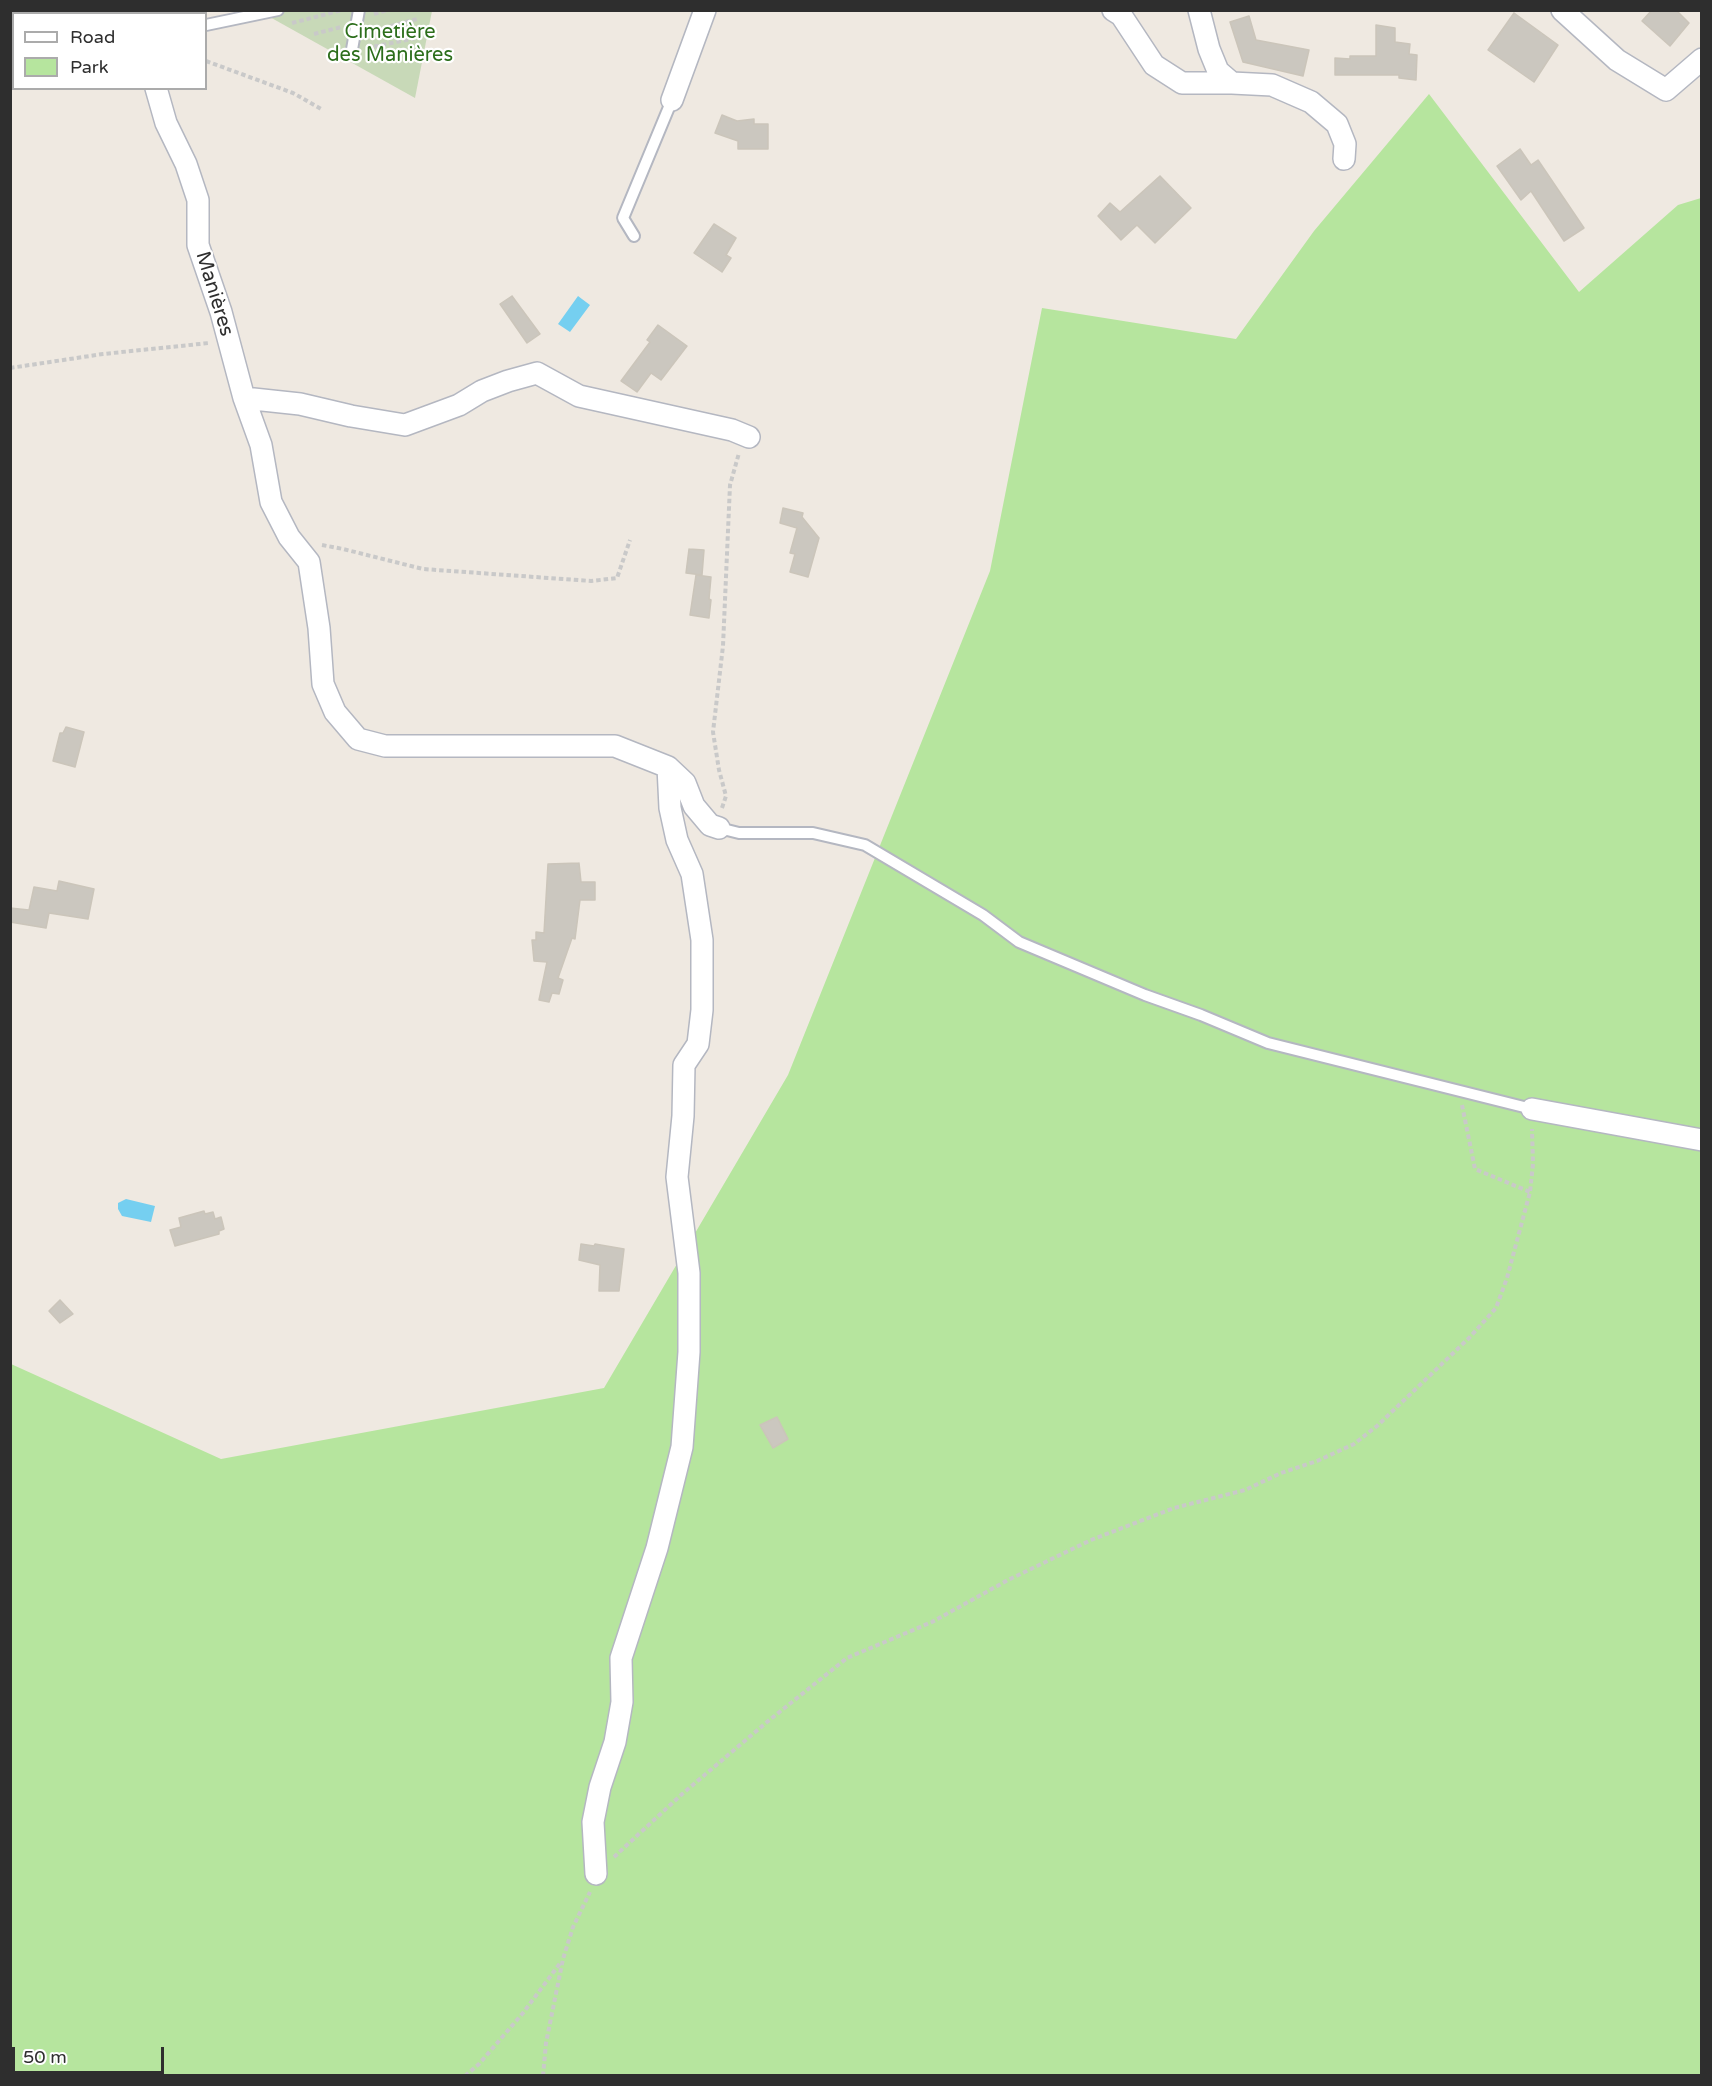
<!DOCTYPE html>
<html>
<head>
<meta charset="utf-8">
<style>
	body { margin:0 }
	#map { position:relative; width:1712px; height:2086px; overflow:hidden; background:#efe9e1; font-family:"Varela Round",sans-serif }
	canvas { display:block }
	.frame { position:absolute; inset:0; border:12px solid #2e2e2e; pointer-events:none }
	.legend { position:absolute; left:12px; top:12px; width:195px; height:78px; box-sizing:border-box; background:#fff; border:2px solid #ababab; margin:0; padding:8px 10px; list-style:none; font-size:18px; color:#2e2e2e }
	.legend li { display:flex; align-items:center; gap:12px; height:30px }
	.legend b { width:30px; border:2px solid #ababab }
	.scale { position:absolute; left:12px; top:2047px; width:152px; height:27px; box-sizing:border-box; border:3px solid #2e2e2e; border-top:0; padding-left:8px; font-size:18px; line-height:21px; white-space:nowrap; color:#2e2e2e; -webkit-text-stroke:4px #fff; paint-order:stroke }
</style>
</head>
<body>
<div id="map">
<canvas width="1712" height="2086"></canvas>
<div class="frame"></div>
<ul class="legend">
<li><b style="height:8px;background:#fff"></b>Road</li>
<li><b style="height:16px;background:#b6e59e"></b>Park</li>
</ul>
<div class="scale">50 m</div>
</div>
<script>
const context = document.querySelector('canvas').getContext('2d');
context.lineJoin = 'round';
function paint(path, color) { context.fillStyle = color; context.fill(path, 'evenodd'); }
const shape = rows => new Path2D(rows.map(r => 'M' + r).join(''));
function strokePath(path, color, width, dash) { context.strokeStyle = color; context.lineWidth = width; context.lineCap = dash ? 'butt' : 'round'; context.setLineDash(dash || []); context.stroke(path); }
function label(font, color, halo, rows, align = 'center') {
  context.font = font + ' "Varela Round",sans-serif'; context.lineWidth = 4.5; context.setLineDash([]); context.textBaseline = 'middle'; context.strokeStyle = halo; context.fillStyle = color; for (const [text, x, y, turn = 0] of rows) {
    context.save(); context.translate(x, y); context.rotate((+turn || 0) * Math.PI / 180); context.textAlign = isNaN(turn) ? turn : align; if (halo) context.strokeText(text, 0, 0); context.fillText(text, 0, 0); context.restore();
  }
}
const green = shape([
	[1429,94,1579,292,1678,205,1701,198,1701,2075,11,2076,11,1364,221,1459,604,1388,788,1075,990,571,1042,308,1236,339,1314,231]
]);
const cemetery = shape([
	[259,11,432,11,415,98]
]);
const water = shape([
	[578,296,590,305,570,332,558,324],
	[126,1199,155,1206,151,1222,122,1216,118,1209,118,1203]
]);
const building = shape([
	[1652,10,1676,10,1689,23,1670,46,1642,21,1652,10],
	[1514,13,1558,45,1534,82,1488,50,1514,13],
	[1249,16,1256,40,1309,50,1303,76,1243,62,1230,22,1249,16],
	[1376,25,1395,28,1395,42,1410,44,1409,54,1417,55,1416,80,1399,78,1399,75,1335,75,1335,58,1350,59,1350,56,1376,56,1376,25],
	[722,115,737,121,754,119,754,124,768,124,768,149,738,149,738,141,715,133,722,115],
	[1520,149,1531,165,1538,160,1584,228,1564,241,1531,191,1521,200,1497,166,1520,149],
	[1160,176,1191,208,1155,243,1137,225,1121,240,1098,216,1110,203,1120,212,1160,176],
	[714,224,736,238,726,255,731,258,722,272,694,253,714,224],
	[512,296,540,334,527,343,500,304,512,296],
	[658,325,687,346,661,380,651,373,637,392,621,381,650,342,647,340,658,325],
	[783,508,803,513,802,517,819,538,808,577,790,572,795,554,790,553,797,528,780,523,783,508],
	[689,549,704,550,702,575,686,573,689,549],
	[696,575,711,577,709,599,711,600,709,618,690,615,696,575],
	[66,727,84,732,75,767,53,761,60,733,63,733,66,727],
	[579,863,581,882,595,882,595,900,580,900,575,939,572,938,558,978,563,980,559,994,552,993,549,1002,539,1000,547,962,534,961,532,940,536,940,536,932,544,933,548,864,579,863],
	[59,881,94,889,88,919,49,913,46,928,10,922,10,908,29,910,34,887,57,891,59,881],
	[204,1211,205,1214,213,1212,215,1219,221,1217,224,1229,219,1231,219,1234,175,1246,170,1230,181,1227,179,1218,204,1211],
	[581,1244,594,1246,595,1244,624,1249,619,1291,599,1291,600,1265,579,1260,581,1244],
	[60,1300,73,1314,60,1323,49,1311,60,1300],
	[777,1417,788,1439,773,1448,760,1425,777,1417]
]);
const path = shape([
	[374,14,387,10],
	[292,23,342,10],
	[369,32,417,19],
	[314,34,341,27],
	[367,48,416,38],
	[206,61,293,93,323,110],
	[10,368,103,354,209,343],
	[322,545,343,549,423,569,591,581,617,578,630,540],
	[722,808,726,796,719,770,713,732,723,646,730,485,739,453],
	[1462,1105,1475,1169,1530,1192],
	[614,1857,681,1795,767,1722,847,1658,932,1622,1008,1580,1091,1540,1174,1508,1245,1490,1281,1473,1317,1461,1354,1444,1377,1426,1469,1338,1496,1308,1507,1278,1530,1192,1533,1164,1532,1129],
	[465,2076,479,2064,523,2013,561,1962],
	[543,2076,546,2043,563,1959,573,1927,590,1892]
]);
const lane = shape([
	[206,25,278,10],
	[351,55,359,10],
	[634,236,623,218,672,100],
	[719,828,739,833,813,833,865,845,983,915,1019,942,1145,995,1201,1015,1268,1043,1532,1109]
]);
const street = shape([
	[119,10,120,14],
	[1113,10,1121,15,1154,65,1182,83,1232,83],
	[1199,10,1209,49,1218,71,1232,83,1272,85,1311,102,1337,124,1345,144,1344,159],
	[1562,10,1617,60,1666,90,1702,59],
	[156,88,166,123,186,164,198,200,198,245,221,312,244,398,261,445,271,502,289,537,309,562,319,628,323,684,335,712,358,739,385,746,615,746,668,767,685,783,694,806,710,825,719,828],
	[672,100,705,10],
	[244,398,300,404,351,416,405,425,459,405,482,391,508,381,537,373,579,396,732,430,749,437],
	[1532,1109,1702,1140],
	[596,1874,593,1822,600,1787,615,1742,622,1702,621,1658,657,1548,682,1447,689,1352,689,1273,677,1177,683,1116,684,1065,698,1044,702,1010,702,940,692,874,677,840,670,808,668,767]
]);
const parkNames = [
	["Cimetière",390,33],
	["des Manières",390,56]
];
const streetNames = [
	["Manières",214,294,73]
];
paint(green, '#b6e59e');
paint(cemetery, '#c8d9b8');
paint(water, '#75cff0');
paint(building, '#cbc7bf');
strokePath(building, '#cbc5ba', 1.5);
strokePath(lane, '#b4b7c1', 14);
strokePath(street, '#b4b7c1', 24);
strokePath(path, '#c9c9c9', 4, [4.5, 3]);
strokePath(lane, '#fff', 10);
strokePath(street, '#fff', 21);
label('20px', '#2c6e1b', '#fff', parkNames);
label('20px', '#2e2e2e', '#fff', streetNames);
</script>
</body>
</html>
